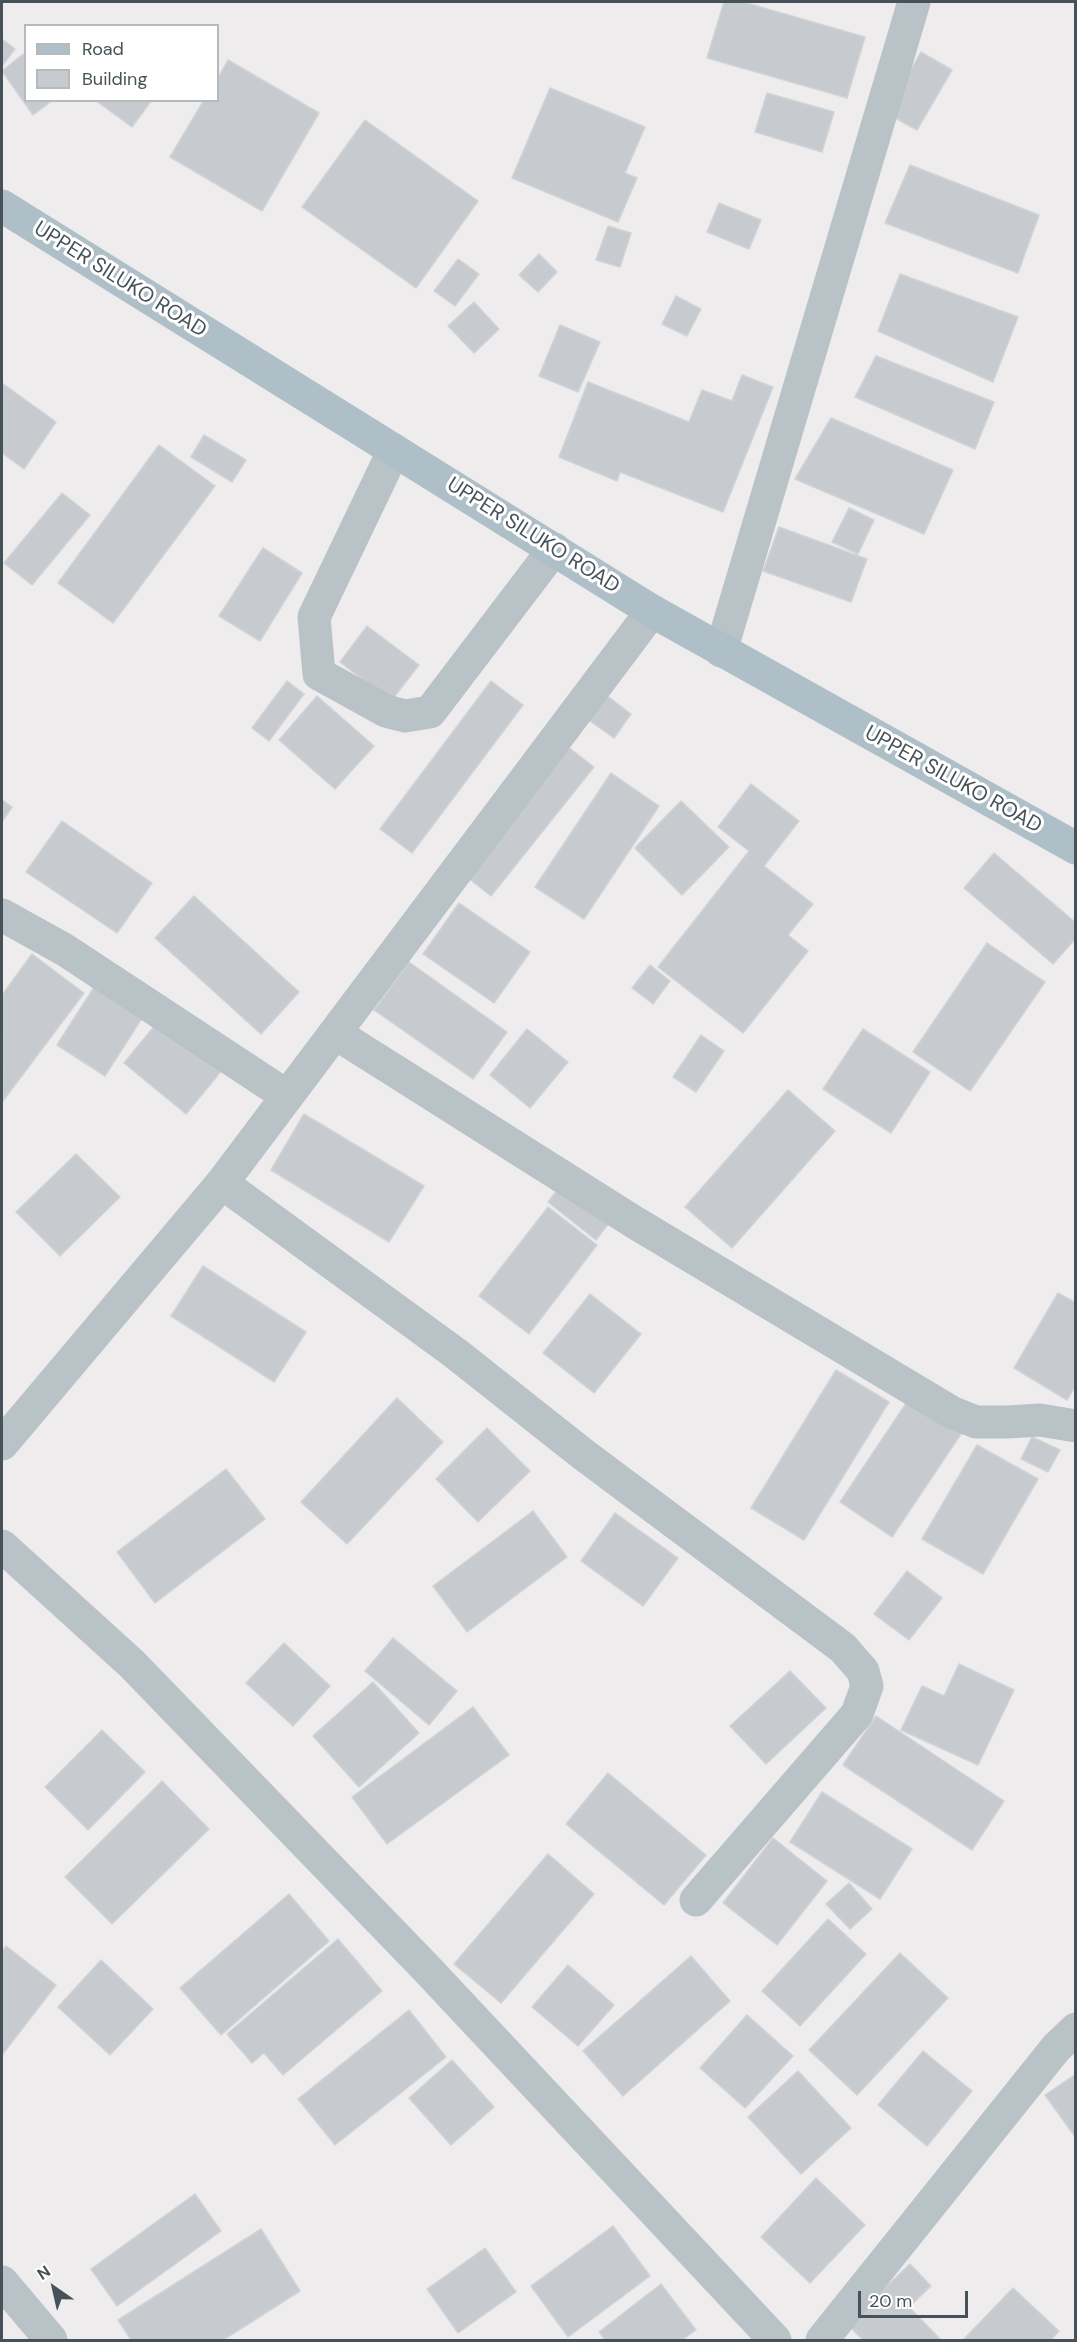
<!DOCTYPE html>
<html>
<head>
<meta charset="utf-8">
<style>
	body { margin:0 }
	#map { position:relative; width:1077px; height:2342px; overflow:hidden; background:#eeecec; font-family:"DM Sans",sans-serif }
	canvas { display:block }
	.frame { position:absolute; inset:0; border:3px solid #465257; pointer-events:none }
	.legend { position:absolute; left:24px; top:24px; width:195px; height:78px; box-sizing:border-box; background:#fff; border:2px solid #b5babc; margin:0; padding:8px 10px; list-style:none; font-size:18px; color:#465257 }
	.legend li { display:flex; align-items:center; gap:12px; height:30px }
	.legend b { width:30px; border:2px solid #b5babc }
	.north { position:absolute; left:24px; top:2258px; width:60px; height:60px; -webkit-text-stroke:4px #fff; paint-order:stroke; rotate:326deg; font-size:16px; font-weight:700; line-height:24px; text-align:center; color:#465257 }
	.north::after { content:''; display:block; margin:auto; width:21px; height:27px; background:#465257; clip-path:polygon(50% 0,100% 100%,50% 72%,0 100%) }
	.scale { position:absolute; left:858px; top:2291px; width:110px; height:27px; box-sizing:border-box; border:3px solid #465257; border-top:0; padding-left:8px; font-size:18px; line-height:21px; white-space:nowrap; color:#465257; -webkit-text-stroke:4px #fff; paint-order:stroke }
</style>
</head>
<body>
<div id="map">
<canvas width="1077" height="2342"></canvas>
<div class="frame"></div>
<ul class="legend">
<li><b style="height:8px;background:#aebfc8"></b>Road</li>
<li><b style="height:16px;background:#c7cace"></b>Building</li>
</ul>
<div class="north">N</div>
<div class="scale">20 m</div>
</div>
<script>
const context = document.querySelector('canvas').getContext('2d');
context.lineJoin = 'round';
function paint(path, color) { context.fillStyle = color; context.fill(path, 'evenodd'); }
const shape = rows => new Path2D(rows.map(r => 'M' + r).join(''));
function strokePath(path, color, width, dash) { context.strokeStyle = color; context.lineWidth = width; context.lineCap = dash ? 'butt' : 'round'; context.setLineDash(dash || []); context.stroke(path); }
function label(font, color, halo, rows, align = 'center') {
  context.font = font + ' "DM Sans",sans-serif'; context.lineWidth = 6; context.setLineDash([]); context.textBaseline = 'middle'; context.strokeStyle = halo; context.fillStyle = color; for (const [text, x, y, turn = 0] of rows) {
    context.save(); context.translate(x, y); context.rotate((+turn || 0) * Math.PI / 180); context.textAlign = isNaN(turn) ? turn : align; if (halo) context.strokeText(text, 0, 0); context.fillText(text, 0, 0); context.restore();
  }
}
const building = shape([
	[724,2,743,2,865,37,847,98,707,58,724,2],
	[2,39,15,49,2,66,2,39],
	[26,52,26,100,53,100,33,115,2,71,26,52],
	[921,52,952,70,917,130,886,113,921,52],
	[228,60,319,113,262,211,170,157,204,100,218,100,218,78,228,60],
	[550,88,645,127,625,173,637,178,618,222,512,178,550,88],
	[767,93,834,112,822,152,755,132,767,93],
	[95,100,152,100,132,127,95,100],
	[365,120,478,201,416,288,302,207,365,120],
	[910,165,1039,215,1018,273,885,223,910,165],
	[719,203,761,220,749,249,707,232,719,203],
	[608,226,631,233,620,267,596,260,608,226],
	[539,254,557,272,538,292,519,275,539,254],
	[458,259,479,274,455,306,434,291,458,259],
	[900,274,1018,317,993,382,878,331,900,274],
	[676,296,701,309,687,336,662,324,676,296],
	[474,302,499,329,474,353,448,326,474,302],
	[560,325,600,342,578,392,539,376,560,325],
	[876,356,994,402,975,449,855,397,876,356],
	[742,375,773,387,723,512,620,472,617,481,559,457,588,382,689,422,702,390,732,401,742,375],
	[2,383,56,422,24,469,2,453,2,383],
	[831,418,953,470,924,534,795,479,831,418],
	[204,435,246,460,232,482,191,457,204,435],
	[159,445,215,486,113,623,58,583,159,445],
	[62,493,90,515,32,585,4,563,62,493],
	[849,508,874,520,858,554,832,542,849,508],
	[779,527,867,559,851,602,763,571,779,527],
	[263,548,302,573,260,641,219,616,263,548],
	[367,626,419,665,391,701,340,662,367,626],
	[287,681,304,694,269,741,252,728,287,681],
	[491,681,523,705,412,853,380,829,491,681],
	[598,689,631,714,614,738,580,714,598,689],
	[317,696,374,746,335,789,279,740,317,696],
	[564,744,594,767,491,896,462,873,564,744],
	[611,773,659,806,584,919,535,887,611,773],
	[751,784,799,821,764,866,813,904,788,935,808,951,743,1033,658,967,749,851,718,827,751,784],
	[2,800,12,807,2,822,2,800],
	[681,801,729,847,682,895,635,848,681,801],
	[62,821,152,883,117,933,26,872,62,821],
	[994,853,1076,923,1076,938,1053,964,964,888,994,853],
	[194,896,299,992,261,1034,155,938,194,896],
	[459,903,530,952,494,1003,423,954,459,903],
	[987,943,1045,982,970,1091,913,1052,987,943],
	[32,954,84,993,3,1101,2,995,32,954],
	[409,962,507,1032,473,1079,374,1010,409,962],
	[650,965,670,981,653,1004,632,988,650,965],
	[98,981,146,1012,105,1076,57,1045,98,981],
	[161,1018,223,1069,186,1114,124,1063,161,1018],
	[527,1029,568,1062,530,1108,490,1075,527,1029],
	[863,1029,930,1072,891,1133,823,1089,863,1029],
	[701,1035,724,1051,696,1092,673,1077,701,1035],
	[788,1090,835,1131,732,1248,685,1207,788,1090],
	[304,1114,424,1186,389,1242,271,1170,304,1114],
	[76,1154,120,1197,60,1256,16,1212,76,1154],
	[561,1185,609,1223,596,1240,548,1202,561,1185],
	[548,1207,597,1245,529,1334,479,1296,548,1207],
	[203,1266,306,1332,274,1382,171,1316,203,1266],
	[1058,1293,1076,1303,1076,1385,1067,1400,1014,1368,1058,1293],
	[590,1294,641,1334,594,1393,543,1353,590,1294],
	[836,1370,889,1402,804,1540,751,1508,836,1370],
	[911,1396,963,1431,892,1537,840,1502,911,1396],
	[397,1398,443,1442,347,1544,301,1502,397,1398],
	[487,1428,530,1471,478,1522,436,1479,487,1428],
	[1032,1437,1060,1450,1048,1472,1021,1459,1032,1437],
	[977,1445,1038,1479,983,1574,922,1539,977,1445],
	[226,1469,265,1519,155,1603,117,1552,226,1469],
	[533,1511,567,1557,467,1632,433,1586,533,1511],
	[615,1513,678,1558,643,1606,581,1561,615,1513],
	[907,1571,942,1598,909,1640,874,1614,907,1571],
	[393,1638,457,1691,429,1725,365,1671,393,1638],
	[284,1643,330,1686,293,1726,246,1683,284,1643],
	[959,1664,1014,1690,978,1765,901,1730,922,1686,944,1696,959,1664],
	[790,1671,826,1708,766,1764,730,1726,790,1671],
	[373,1682,419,1733,359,1787,313,1736,373,1682],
	[473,1707,509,1755,387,1844,352,1797,473,1707],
	[876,1716,1004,1801,972,1850,843,1765,876,1716],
	[102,1730,145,1772,88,1830,45,1787,102,1730],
	[608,1773,706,1855,664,1905,566,1824,608,1773],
	[162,1781,209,1829,112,1924,65,1877,162,1781],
	[822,1792,912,1849,880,1899,790,1842,822,1792],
	[773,1838,827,1881,777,1945,723,1903,773,1838],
	[548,1854,594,1894,501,2003,454,1964,548,1854],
	[849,1883,872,1909,850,1929,826,1904,849,1883],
	[289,1894,329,1941,221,2035,180,1988,289,1894],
	[828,1919,866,1954,800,2026,762,1991,828,1919],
	[338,1939,382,1991,283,2075,264,2053,252,2063,227,2034,338,1939],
	[6,1946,56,1985,2,2055,2,1952,6,1946],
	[900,1953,948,1998,857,2095,809,2050,900,1953],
	[691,1956,730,2001,623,2096,583,2051,691,1956],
	[101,1960,153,2009,110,2055,58,2007,101,1960],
	[568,1965,614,2005,578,2046,532,2007,568,1965],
	[409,2010,446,2057,335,2145,298,2099,409,2010],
	[747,2015,793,2056,745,2108,700,2068,747,2015],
	[923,2051,972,2091,927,2146,878,2105,923,2051],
	[452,2060,494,2107,451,2145,409,2098,452,2060],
	[798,2071,851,2128,801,2174,748,2117,798,2071],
	[1076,2074,1076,2138,1045,2095,1076,2074],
	[816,2178,865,2225,810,2283,761,2237,816,2178],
	[195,2194,221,2231,117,2306,91,2269,195,2194],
	[613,2226,650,2276,568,2337,531,2286,613,2226],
	[261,2229,300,2291,223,2340,131,2340,118,2320,261,2229],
	[485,2248,516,2292,458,2333,427,2289,485,2248],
	[910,2264,931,2286,909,2307,941,2340,863,2340,847,2324,910,2264],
	[661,2284,696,2330,682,2340,605,2340,599,2332,661,2284],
	[1013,2288,1059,2331,1051,2340,963,2340,1013,2288]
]);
const minor = shape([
	[394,450,314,617,319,674,386,711,405,716,430,712,554,549],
	[721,651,914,2],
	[2,915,65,950,287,1096],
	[335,1033,634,1222,951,1412,976,1422,1007,1422,1040,1420,1076,1426],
	[222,1183,455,1353,584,1455,843,1648,863,1671,867,1686,857,1714,696,1900],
	[2,1444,222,1183,652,611],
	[2,1546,132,1664,426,1968,775,2340],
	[2,2282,51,2340],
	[822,2340,1056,2048,1076,2029]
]);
const major = shape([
	[2,206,652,611,1076,848]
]);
const streetNames = [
	["UPPER SILUKO ROAD",120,280,32],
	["UPPER SILUKO ROAD",533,536,32],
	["UPPER SILUKO ROAD",953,780,29]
];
paint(building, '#c7cace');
strokePath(building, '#d0d3d7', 1.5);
strokePath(minor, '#b9c2c7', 33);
strokePath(major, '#aebfc8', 33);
label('21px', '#465257', '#fff', streetNames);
</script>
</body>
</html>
